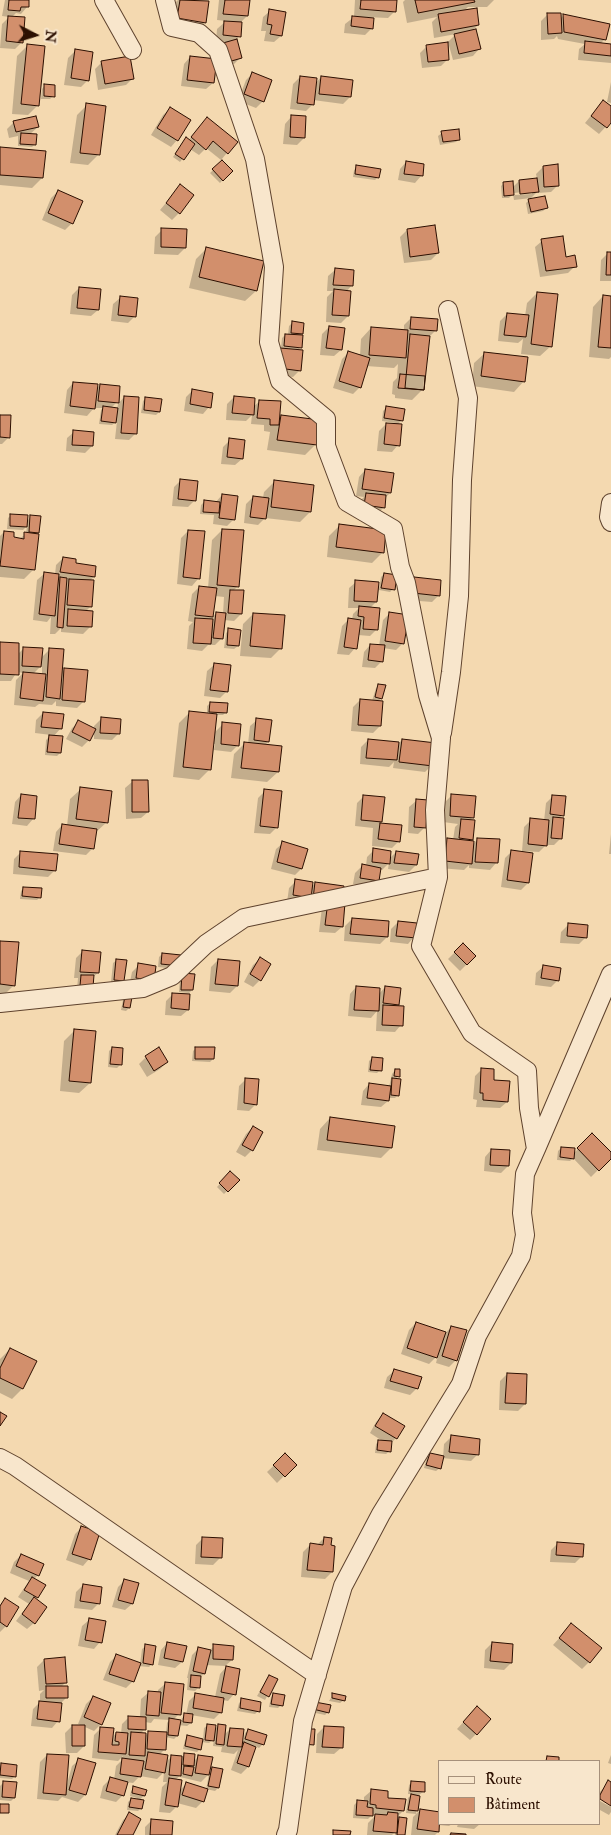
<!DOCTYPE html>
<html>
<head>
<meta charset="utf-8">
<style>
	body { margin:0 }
	#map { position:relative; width:611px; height:1835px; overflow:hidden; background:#f4d9b0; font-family:"IM FELL Double Pica",serif }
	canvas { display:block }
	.legend { position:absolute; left:438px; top:1760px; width:162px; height:65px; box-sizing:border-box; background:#f8e6cc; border:1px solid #a6907b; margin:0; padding:6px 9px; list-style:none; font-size:15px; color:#2c0f01 }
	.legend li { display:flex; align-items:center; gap:10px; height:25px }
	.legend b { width:25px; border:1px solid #a6907b }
	.north { position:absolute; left:10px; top:10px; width:50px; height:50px; -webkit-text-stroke:4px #f8e6cc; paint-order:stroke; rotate:95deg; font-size:14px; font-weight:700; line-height:20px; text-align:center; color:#2c0f01 }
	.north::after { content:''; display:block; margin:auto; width:18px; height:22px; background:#2c0f01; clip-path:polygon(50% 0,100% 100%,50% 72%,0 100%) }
</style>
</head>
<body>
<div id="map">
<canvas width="611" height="1835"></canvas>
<ul class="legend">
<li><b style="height:6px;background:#f8e6cc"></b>Route</li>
<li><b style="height:14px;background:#d28f6c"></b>Bâtiment</li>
</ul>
<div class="north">N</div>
</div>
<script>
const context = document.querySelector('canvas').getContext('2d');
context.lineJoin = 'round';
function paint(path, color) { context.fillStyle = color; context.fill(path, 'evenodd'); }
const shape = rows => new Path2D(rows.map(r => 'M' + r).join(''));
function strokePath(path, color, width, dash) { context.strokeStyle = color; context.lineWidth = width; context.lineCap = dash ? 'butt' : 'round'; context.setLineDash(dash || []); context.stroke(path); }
const shadow = shape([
	[5,0,28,0,27,7,21,14,16,13,12,17,21,43,15,49,0,48,2,24,9,17,2,16],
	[178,0,208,2,205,22,198,29,171,25,174,4],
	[219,0,249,0,247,16,240,23,239,36,236,40,241,57,234,64,221,68,216,51,225,42,216,42,217,29,226,21,217,20],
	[355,0,396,0,395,11,388,18,366,17,372,28,365,35,344,33,345,24,354,17],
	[405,0,494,0,487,7,468,7,464,11,478,25,472,31,479,49,473,56,453,60,448,42,456,34,434,38,432,22,437,17,407,23,403,2],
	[270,11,281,36,274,42,264,41,266,31,261,31,263,17],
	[547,15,560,19,564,15,605,39,600,44,611,45,611,63,578,60,579,49,585,44,558,39,557,36,554,39,541,40,541,21],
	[27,46,38,105,28,115,12,114,17,56],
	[427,46,448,59,441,66,422,68,420,53],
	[75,51,88,80,81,87,64,85,68,58],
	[190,57,213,83,206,89,181,86,184,64],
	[102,62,132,79,126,85,98,90,95,69],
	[253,73,271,80,263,101,256,108,238,101,246,80],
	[300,77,315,84,321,77,350,97,343,104,313,100,313,104,306,111,290,109,293,84],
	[611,82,611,103,607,102],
	[45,85,53,96,50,99,41,99,42,89],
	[603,101,611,107,611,121,599,134,585,123],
	[87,105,98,155,88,165,70,163,77,115],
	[170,109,177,140,171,147,151,135,163,115],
	[291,117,304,138,297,145,283,144,285,124],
	[14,122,38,127,29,135,35,144,32,147,18,146,18,136,9,138,7,129],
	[201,125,236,142,221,160,206,148,199,155,190,149,180,162,173,157,183,142,188,141],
	[442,133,459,139,456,142,440,145,438,136],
	[0,149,42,178,32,188,0,185],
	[222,162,231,171,220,183,210,173],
	[406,162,421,176,415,183,398,180,400,169],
	[357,167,378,177,375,180,353,177,354,170],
	[543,167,558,185,551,192,538,193,538,191,531,198,514,200,513,194,509,198,502,198,501,186,504,183,512,188,519,181,537,179,536,174],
	[532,191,532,194,514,195,514,193],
	[180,186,179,213,172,220,160,210],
	[58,191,72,223,65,230,42,220,51,198],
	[529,200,546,208,543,211,528,214,526,203],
	[162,230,185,248,178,255,154,254,155,237],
	[407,230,438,253,431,260,404,263,400,237],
	[542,241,565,258,575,266,568,273,540,277,535,247],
	[207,248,256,291,245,301,189,288,196,259],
	[608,253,611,253,611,281,600,281,601,260],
	[335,270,352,285,346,292,348,316,341,323,326,322,327,297,333,291,327,291,328,276],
	[79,288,98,310,91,316,70,314,72,295],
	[537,293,551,346,540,356,521,354,523,339,518,343,498,341,500,321,507,314,525,316,527,303],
	[603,296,611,297,611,357,609,359,589,357,593,307],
	[120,298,135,316,128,323,111,321,113,304],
	[411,318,437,320,435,331,428,338,423,389,412,400,395,398,395,395,392,394,393,382,397,378,398,364,394,368,366,366,360,387,353,394,333,388,342,359,348,353,360,356,361,339,371,328,404,331,404,325],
	[292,323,302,334,299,336,301,347,297,351,300,370,293,377,272,375,281,348,282,338,285,335,288,335,289,326],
	[329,327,341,350,334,356,320,355,322,334],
	[485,353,524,381,514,392,472,386,474,363],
	[73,383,96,389,100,385,117,402,111,408,117,409,118,404,124,397,136,433,129,440,115,439,117,421,112,425,99,424,101,410,103,408,94,408,87,416,64,413,67,390],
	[193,390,209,407,203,414,184,411,186,397],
	[234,397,253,407,260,401,278,420,281,416,315,445,305,455,267,450,270,432,264,431,264,425,251,424,252,415,246,421,226,420,227,404],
	[146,398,159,412,156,415,141,413,143,401],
	[386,408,402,420,397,425,398,445,392,452,377,451,379,431,386,424,396,425,396,423,382,421,383,411],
	[0,416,9,437,2,444,0,444],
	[74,432,92,446,85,453,66,451,67,438],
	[230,440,242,459,235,465,221,464,223,447],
	[365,470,390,493,385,498,384,507,377,514,360,501,364,497,356,496,359,477],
	[181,480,195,500,188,507,172,506,174,487],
	[274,482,310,512,300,522,265,518,258,525,244,523,246,504,253,497,263,498,264,492],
	[222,495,234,519,227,526,213,524,214,515,200,514,201,505,204,502,215,503],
	[11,515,27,521,31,517,38,533,36,535,34,569,24,579,0,577,0,536,4,532,13,539,19,539,26,534,27,526,23,530,7,529,8,518],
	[340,525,383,552,372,563,327,557,329,536],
	[222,530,237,587,233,591,241,614,234,621,224,620,222,638,215,645,208,645,202,651,187,649,189,626,193,622,188,621,192,594,199,587,208,588,212,540],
	[215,596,224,597,223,614,216,613,212,618],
	[188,531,203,532,198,579,192,586,177,584,181,538],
	[63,558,74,564,95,567,94,577,89,581,91,606,86,611,90,627,83,634,61,632,61,628,55,634,50,634,51,617,47,622,33,620,37,580,44,574,55,575,56,565],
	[384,574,393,589,390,592,379,590,381,577],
	[356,582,376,602,370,608,377,629,370,636,358,635,355,648,349,655,337,654,342,626,349,619,352,620,353,614,359,608,348,608,349,588],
	[408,585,439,595,432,602,407,600],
	[390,613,403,643,396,650,383,648,382,661,375,668,362,667,364,652,370,645,379,646,383,620],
	[253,614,281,648,271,658,240,656,243,624],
	[229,630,238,646,234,649,224,648,226,633],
	[0,644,18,654,24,648,41,658,50,649,61,673,65,669,84,701,77,708,56,706,56,701,52,705,39,704,35,707,14,705,16,680,23,673,17,672,11,681,0,681],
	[42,665,42,675,33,674],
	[214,665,227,691,220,698,204,696,207,671],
	[379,685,381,698,378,702,380,726,373,733,351,731,353,707,360,700,372,701,376,688],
	[210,703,226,712,223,715,216,715,214,733,223,724,238,745,231,752,214,750,215,744,213,744,210,769,199,780,173,777,179,723,190,712,207,714,207,706],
	[43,713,61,728,53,737,60,753,57,756,45,755,46,740,51,735,35,733,36,720],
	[101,719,119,733,112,740,94,739,94,731,89,740,82,747,66,739,72,728,79,722,94,729,94,726],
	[257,720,268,742,264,746,278,772,267,782,231,778,234,754,244,744,248,744,250,726],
	[368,740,397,745,402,740,432,765,425,772,393,768,394,762,389,767,360,764,361,747],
	[132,782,148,812,141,818,126,819,125,788],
	[81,789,107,822,96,832,93,848,86,855,53,851,56,832,62,825,67,826,70,799],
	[265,791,277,827,270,834,254,833,258,798],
	[21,795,33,819,27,826,12,824,15,802],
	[452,795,473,817,469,821,474,821,472,845,478,839,496,863,490,870,469,868,469,865,464,870,439,868,441,846,448,840,453,840,455,827,458,824,443,822,445,802],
	[364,796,384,798,381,824,399,841,392,848,372,846,373,828,355,826,357,803],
	[553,796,562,815,559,819,561,838,554,845,546,845,539,852,522,851,524,827,531,820,544,821,546,803],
	[416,801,425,827,418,834,408,833,409,807],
	[611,834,611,854,609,854],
	[283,843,301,869,295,875,271,869,276,849],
	[374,850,389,859,396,852,416,865,409,872,388,869,389,863,382,870,380,870,378,880,371,887,353,884,355,873,362,866,366,866,367,857],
	[512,851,528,883,521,890,501,887,505,858],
	[21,852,55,870,48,877,13,874,14,859],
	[296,881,311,888,315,883,342,927,335,933,319,932,322,907,287,902,289,888],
	[24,888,40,897,37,900,20,899,21,891],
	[352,919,387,937,380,944,344,941,345,926],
	[398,922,414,937,408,944,390,942,391,929],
	[568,925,586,937,579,944,560,943,561,932],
	[0,942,14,985,4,995,0,995],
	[463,944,475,956,460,971,448,959],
	[83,951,98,973,77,989,78,978,74,978,76,958],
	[162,954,176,969,158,967,159,957],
	[260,959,260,980,253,987,244,982,253,965],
	[117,960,123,980,120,983,111,982,113,963],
	[218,960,237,986,230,993,209,991,211,967],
	[139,965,153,980,133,985,129,1008,126,1011,121,1010,125,990,129,987,132,972],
	[543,967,558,980,551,987,535,985,536,973],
	[183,974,192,990,189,993,179,992,180,977],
	[356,987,379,994,385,987,398,1004,395,1007,401,1025,395,1032,376,1031,377,1011,371,1018,348,1016,350,994],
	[173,994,188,1010,181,1016,165,1015,166,1001],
	[75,1030,90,1083,79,1093,60,1091,64,1041],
	[112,1048,122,1049,120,1065,117,1068,108,1067,109,1051],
	[196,1048,213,1059,210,1062,192,1061,193,1051],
	[146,1057,167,1062,160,1069,147,1077,139,1064],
	[372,1058,380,1070,377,1073,368,1072,369,1061],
	[482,1069,507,1102,500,1108,476,1107,477,1100,473,1099,475,1076],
	[395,1070,398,1076,395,1080,398,1095,395,1098,388,1098,388,1101,381,1107,361,1105,363,1091,369,1084,389,1087,392,1074],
	[246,1079,256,1104,249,1111,237,1110,239,1086],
	[330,1118,391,1148,381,1158,317,1150,320,1129],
	[253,1127,252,1150,245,1157,236,1152,246,1134],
	[592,1135,611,1154,611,1157,591,1177,573,1158,570,1161,557,1160,558,1151,561,1148,573,1154],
	[491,1150,508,1166,501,1173,484,1171,485,1157],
	[230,1173,238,1180,224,1194,217,1187],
	[416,1323,445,1333,452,1327,456,1360,449,1367,436,1363,438,1355,429,1364,401,1354,409,1330],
	[10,1349,22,1389,12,1399,0,1393,0,1359],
	[394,1371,417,1388,410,1395,384,1388,387,1377],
	[507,1374,525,1404,518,1411,499,1410,500,1381],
	[383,1415,396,1438,390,1444,390,1451,386,1454,375,1453,376,1444,379,1441,384,1442,370,1433,376,1422],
	[451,1437,477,1455,471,1461,442,1458,440,1468,436,1471,424,1468,427,1457,430,1454,443,1458,444,1444],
	[285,1455,295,1465,277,1483,267,1472],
	[82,1527,89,1559,83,1566,66,1560,75,1534],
	[203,1538,221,1539,220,1558,213,1565,195,1564,196,1545],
	[324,1538,332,1572,325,1579,301,1577,303,1552,310,1545,317,1545],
	[558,1543,582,1556,575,1563,550,1562,551,1550],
	[21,1555,38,1575,34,1579,44,1585,35,1599,34,1623,27,1629,16,1621,29,1604,18,1597,29,1581,10,1573,14,1562],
	[125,1580,132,1604,125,1610,112,1607,118,1587],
	[83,1585,99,1603,92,1610,74,1608,76,1592],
	[5,1600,6,1626,0,1632,0,1605],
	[89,1620,100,1642,94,1649,78,1646,82,1626],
	[571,1625,589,1662,582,1669,553,1645],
	[167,1643,182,1662,175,1668,158,1665,161,1650],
	[492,1643,511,1663,504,1670,484,1668,485,1650],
	[146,1646,152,1664,149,1667,138,1666,133,1681,126,1688,103,1680,110,1662,117,1655,140,1664,142,1649],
	[214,1646,232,1660,225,1666,206,1665,204,1674,199,1678,198,1688,195,1691,187,1690,188,1678,187,1678,192,1655,199,1648,209,1651],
	[44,1660,66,1682,61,1687,66,1698,60,1704,58,1721,52,1728,31,1726,33,1709,40,1702,40,1694,44,1690,39,1691,37,1667],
	[226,1667,234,1694,228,1701,223,1700,221,1712,214,1719,191,1715,191,1723,187,1726,178,1725,177,1736,174,1739,166,1737,165,1749,159,1755,166,1762,172,1756,182,1757,185,1754,193,1762,199,1756,208,1773,212,1769,218,1788,215,1791,206,1789,202,1802,196,1808,177,1803,177,1806,170,1813,159,1812,162,1787,167,1782,163,1782,164,1772,157,1779,140,1776,133,1783,126,1782,123,1795,116,1802,100,1798,103,1786,110,1779,114,1780,116,1766,123,1759,123,1756,118,1761,92,1758,94,1735,101,1728,112,1738,116,1733,121,1734,122,1724,129,1717,140,1717,141,1699,148,1693,158,1693,158,1690,165,1684,179,1714,173,1720,181,1721,182,1718,186,1715,189,1701,196,1694,215,1697,220,1674],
	[154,1719,169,1720,167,1723,166,1733,149,1732,144,1737,140,1734,144,1730,145,1722,151,1723],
	[209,1774,206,1790,186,1784,179,1791,175,1780,181,1775,180,1777,201,1782],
	[269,1676,276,1680,265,1700,257,1696],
	[274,1694,281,1705,278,1708,269,1707,271,1697],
	[333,1695,344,1700,340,1703,329,1701],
	[93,1697,101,1724,94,1731,78,1724,86,1704],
	[242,1700,258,1711,255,1714,237,1711,239,1703],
	[312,1706,328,1712,325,1715,311,1712],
	[470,1715,476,1734,470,1740,457,1729],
	[208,1725,214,1730,218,1726,224,1735,230,1729,242,1730,240,1748,245,1743,243,1742,245,1733,249,1730,265,1736,262,1745,259,1748,255,1746,248,1767,241,1774,231,1770,238,1750,234,1754,221,1752,222,1747,213,1746,214,1739,209,1743,201,1742,200,1749,197,1752,183,1749,185,1740,188,1737,203,1740,204,1728],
	[72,1726,84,1746,77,1753,66,1753,65,1733],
	[324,1727,341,1748,334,1754,316,1753,317,1734],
	[47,1755,67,1784,72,1766,79,1760,85,1795,78,1802,62,1797,58,1801,37,1799,40,1762],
	[611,1755,611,1764,608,1763],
	[1,1765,15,1776,12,1779,0,1778,0,1766],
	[4,1782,14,1798,11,1801,0,1800,0,1786],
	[412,1782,423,1792,419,1795,416,1814,420,1810,440,1813,440,1824,452,1824,449,1826,439,1825,438,1832,435,1835,411,1835,413,1817,416,1814,406,1813,408,1798,412,1794,408,1794,409,1785],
	[609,1782,611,1783,611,1804,600,1798,600,1792],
	[134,1788,144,1796,139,1800,141,1808,138,1811,127,1810,128,1802,131,1799,137,1800,137,1798,130,1796,131,1791],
	[371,1791,403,1811,397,1817,396,1822,400,1818,404,1835,395,1835,395,1832,392,1835,367,1835,368,1823,376,1815,372,1815,368,1819,353,1818,354,1805,357,1802,364,1802,364,1797],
	[600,1801,611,1807,611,1812,609,1815,600,1810],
	[130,1814,131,1835,115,1835,123,1820],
	[152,1820,171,1835,145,1835,145,1827],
	[458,1824,480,1824,474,1829,457,1827]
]);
const building = shape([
	[9,0,29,0,29,7,21,7,20,11,8,10,9,0],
	[180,0,209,1,206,23,177,18,180,0],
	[225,0,250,0,248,16,223,14,225,0],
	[361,0,397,0,396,12,360,9,361,0],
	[415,0,474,0,475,2,418,13,415,0],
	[477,8,479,25,441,32,438,14,477,8],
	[269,9,286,12,282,36,270,34,272,25,267,24,269,9],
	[547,13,561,13,562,33,548,34,547,13],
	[563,14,610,24,606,40,564,32,563,14],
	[8,16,25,17,23,43,6,41,8,16],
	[352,16,374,18,373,29,351,26,352,16],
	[224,21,242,22,241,37,223,35,224,21],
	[476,29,481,49,459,54,454,34,476,29],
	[237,39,242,58,228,62,223,43,237,39],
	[585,41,611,44,611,56,584,53,585,41],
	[448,42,449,60,428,62,426,45,448,42],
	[27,44,45,46,39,106,21,104,27,44],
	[75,49,93,52,89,81,71,78,75,49],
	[130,56,134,79,105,84,101,61,130,56],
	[190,56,217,59,214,83,187,80,190,56],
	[252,72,272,80,264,102,244,94,252,72],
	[300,76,317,78,314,105,297,103,300,76],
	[321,76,353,80,351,97,319,94,321,76],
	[44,84,55,85,55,97,44,96,44,84],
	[603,100,611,106,611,123,607,128,591,116,603,100],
	[86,103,106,106,100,155,80,153,86,103],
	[170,107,191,120,178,141,157,128,170,107],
	[291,115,306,116,305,138,290,137,291,115],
	[36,116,39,127,16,132,13,121,36,116],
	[207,117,238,142,228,154,213,141,206,150,191,137,207,117],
	[459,129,460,140,443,142,441,131,459,129],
	[21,133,37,134,36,145,20,144,21,133],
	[186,137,195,144,184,160,175,154,186,137],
	[0,147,46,151,43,178,0,175,0,147],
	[222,160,233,171,223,181,212,169,222,160],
	[406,161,424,164,423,176,404,174,406,161],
	[558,164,559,186,544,187,543,166,558,164],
	[356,165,381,169,379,178,355,174,356,165],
	[537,178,539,192,520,194,519,180,537,178],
	[513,181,514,195,504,196,503,182,513,181],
	[180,184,194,195,180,214,166,203,180,184],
	[58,190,83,201,73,224,48,213,58,190],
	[545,196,548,208,531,212,528,199,545,196],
	[435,225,439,253,410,257,407,229,435,225],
	[161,228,187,229,186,248,161,247,161,228],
	[563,236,566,257,575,255,577,267,546,271,541,239,563,236],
	[206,247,264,261,257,291,199,277,206,247],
	[607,252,611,252,611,275,606,275,607,252],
	[335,268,354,270,353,286,333,285,335,268],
	[79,287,101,289,99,310,77,308,79,287],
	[334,289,351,291,349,316,332,315,334,289],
	[537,292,558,294,552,347,531,344,537,292],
	[603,295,611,296,611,348,598,347,603,295],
	[120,296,138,298,136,317,118,315,120,296],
	[507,313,529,315,526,337,504,335,507,313],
	[411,317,438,319,437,331,410,329,411,317],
	[292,321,304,323,303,334,291,333,292,321],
	[329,326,345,328,342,350,326,348,329,326],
	[371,327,408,330,406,358,369,355,371,327],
	[285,334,303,335,302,348,284,346,285,334],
	[410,334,430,336,424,390,405,388,410,334],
	[280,348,303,350,301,371,278,368,280,348],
	[348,351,370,358,361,388,339,381,348,351],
	[484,352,528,357,525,382,481,376,484,352],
	[400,374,425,376,424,390,398,388,400,374],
	[73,382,98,384,95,409,70,406,73,382],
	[100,384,120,386,119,403,98,401,100,384],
	[192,389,213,393,211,408,190,404,192,389],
	[124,396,139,397,137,434,121,433,124,396],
	[234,396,255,398,254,415,232,413,234,396],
	[145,397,162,399,160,412,144,410,145,397],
	[259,400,281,401,279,425,270,425,270,419,257,418,259,400],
	[103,406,118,408,116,423,101,421,103,406],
	[386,406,405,409,403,421,384,418,386,406],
	[0,415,11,415,10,438,0,437,0,415],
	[281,415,320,420,317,445,277,440,281,415],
	[386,423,402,424,400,446,384,444,386,423],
	[73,430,94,432,93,446,72,445,73,430],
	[229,438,245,440,243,459,227,457,229,438],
	[365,469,394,473,391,493,362,489,365,469],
	[180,479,198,481,196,501,178,499,180,479],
	[274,480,314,485,311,512,271,507,274,480],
	[366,493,386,495,385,508,364,505,366,493],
	[222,494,238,496,235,520,219,518,222,494],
	[253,496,269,498,266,519,250,517,253,496],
	[204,500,220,502,219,513,203,512,204,500],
	[10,514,28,515,27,527,10,526,10,514],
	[30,515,41,516,39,533,29,532,30,515],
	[339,524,386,530,384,553,336,547,339,524],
	[222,529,244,530,239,587,217,585,222,529],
	[188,530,205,531,200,579,183,577,188,530],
	[4,531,14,532,14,537,24,539,24,532,39,534,35,570,0,566,4,531],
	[63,557,76,559,76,563,96,566,95,577,60,572,63,557],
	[44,572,59,574,55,616,39,614,44,572],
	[384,573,397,575,395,590,381,588,384,573],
	[60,577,67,578,63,628,57,627,60,577],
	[414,577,441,580,440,596,413,593,414,577],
	[69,579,94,580,92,607,67,605,69,579],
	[355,580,379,582,377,602,354,601,355,580],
	[199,586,217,588,213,617,195,615,199,586],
	[230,590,244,590,242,614,228,613,230,590],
	[359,606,380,608,378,630,363,629,364,617,358,616,359,606],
	[68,609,93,611,92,627,67,626,68,609],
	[216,612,226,613,223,639,213,638,216,612],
	[389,612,409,615,404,644,385,641,389,612],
	[253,613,285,615,282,649,250,646,253,613],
	[195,618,213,619,211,644,193,643,195,618],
	[348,618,361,620,357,649,344,647,348,618],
	[228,628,241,630,239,646,227,645,228,628],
	[0,642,19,643,19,675,0,674,0,642],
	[370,644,385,645,383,662,368,660,370,644],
	[23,647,43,648,41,667,22,666,23,647],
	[49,648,64,649,60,699,46,697,49,648],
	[214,663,231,665,228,692,210,690,214,663],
	[64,668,88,670,85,702,62,700,64,668],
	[23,672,46,674,43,701,20,698,23,672],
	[378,684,386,685,382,699,375,697,378,684],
	[360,699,383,701,381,726,358,725,360,699],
	[210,702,228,703,227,713,209,712,210,702],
	[189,711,217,714,211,770,183,767,189,711],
	[43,712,64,714,62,729,41,727,43,712],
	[101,717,121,719,120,734,100,733,101,717],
	[256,718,272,720,269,742,254,740,256,718],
	[78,720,96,729,90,741,72,732,78,720],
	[222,722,241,724,239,746,221,744,222,722],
	[49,735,63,736,61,753,47,752,49,735],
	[368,739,399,742,397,760,366,758,368,739],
	[402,739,436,743,433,766,399,762,402,739],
	[244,742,282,746,279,772,241,768,244,742],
	[132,780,148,780,149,812,132,812,132,780],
	[80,787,112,791,108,823,76,819,80,787],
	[264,789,282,791,278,828,260,826,264,789],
	[21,794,37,796,35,819,18,818,21,794],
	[451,794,476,796,474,818,450,816,451,794],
	[363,795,385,797,382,822,361,820,363,795],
	[552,795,566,796,564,816,550,814,552,795],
	[416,799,428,800,426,828,414,827,416,799],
	[553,817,564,818,562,839,551,838,553,817],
	[530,818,549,820,547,846,528,844,530,818],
	[461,819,475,820,473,840,459,838,461,819],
	[380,823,402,825,400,842,378,839,380,823],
	[62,824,97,829,94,849,59,844,62,824],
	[447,838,474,841,472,864,445,861,447,838],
	[477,838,500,839,498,863,475,862,477,838],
	[282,841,308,849,302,869,277,862,282,841],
	[373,848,391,851,390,864,372,862,373,848],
	[511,850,533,853,529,883,507,880,511,850],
	[20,851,58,854,56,871,19,867,20,851],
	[396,851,419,854,417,865,394,863,396,851],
	[362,864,381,868,379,881,360,878,362,864],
	[295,879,313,882,311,898,293,895,295,879],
	[315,882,344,886,342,902,313,899,315,882],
	[23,887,42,888,41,898,22,896,23,887],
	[328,901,345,903,343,927,325,925,328,901],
	[352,918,389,921,388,937,350,934,352,918],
	[398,921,417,923,416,938,396,936,398,921],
	[568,923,588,925,587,938,567,936,568,923],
	[0,941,19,942,15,986,0,984,0,941],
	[463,943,476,956,467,965,454,952,463,943],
	[82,950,101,952,99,973,80,972,82,950],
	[162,953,181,955,180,966,161,964,162,953],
	[260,957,271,964,261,981,250,974,260,957],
	[116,959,127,960,124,981,114,980,116,959],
	[218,959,240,961,238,986,215,984,218,959],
	[138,963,156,966,154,981,136,978,138,963],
	[543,965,561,968,559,981,541,978,543,965],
	[182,973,195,974,193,990,181,990,182,973],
	[81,975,94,975,93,987,80,986,81,975],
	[127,985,134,986,130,1008,123,1007,127,985],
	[356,986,380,988,379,1011,354,1010,356,986],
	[385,986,401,988,399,1005,383,1003,385,986],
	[172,993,190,994,189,1010,171,1008,172,993],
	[383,1005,404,1006,403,1026,382,1025,383,1005],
	[74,1029,96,1031,91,1083,69,1081,74,1029],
	[112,1047,123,1048,122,1065,110,1064,112,1047],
	[159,1047,168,1062,154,1071,145,1056,159,1047],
	[195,1047,215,1047,214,1059,195,1059,195,1047],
	[372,1057,383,1058,382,1071,370,1070,372,1057],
	[481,1068,494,1069,494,1080,510,1081,508,1102,483,1100,483,1093,480,1093,481,1068],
	[395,1069,400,1069,400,1077,394,1076,395,1069],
	[245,1078,259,1079,257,1105,244,1103,245,1078],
	[392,1078,401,1079,399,1096,391,1095,392,1078],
	[369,1083,391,1086,389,1101,367,1098,369,1083],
	[330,1117,395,1126,392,1148,327,1140,330,1117],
	[253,1126,263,1132,253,1151,242,1145,253,1126],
	[592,1133,611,1152,611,1159,599,1171,577,1148,592,1133],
	[561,1147,575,1148,574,1159,560,1157,561,1147],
	[491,1149,510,1150,509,1166,490,1165,491,1149],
	[230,1171,240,1180,228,1192,219,1183,230,1171],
	[416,1322,446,1332,437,1358,407,1348,416,1322],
	[451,1326,467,1330,457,1361,442,1356,451,1326],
	[10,1348,37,1361,23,1389,0,1378,0,1368,10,1348],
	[394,1369,422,1377,418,1389,390,1381,394,1369],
	[507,1373,527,1374,526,1404,505,1403,507,1373],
	[0,1412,7,1416,0,1426,0,1412],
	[383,1413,405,1426,397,1439,375,1426,383,1413],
	[451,1435,480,1439,479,1455,449,1452,451,1435],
	[378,1440,392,1441,391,1452,377,1450,378,1440],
	[285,1453,297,1465,285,1477,273,1465,285,1453],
	[430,1453,444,1456,441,1469,426,1465,430,1453],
	[81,1526,100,1532,91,1560,72,1554,81,1526],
	[202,1537,223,1538,222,1558,201,1557,202,1537],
	[324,1537,332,1538,331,1545,335,1546,333,1572,307,1570,310,1543,323,1545,324,1537],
	[557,1542,584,1544,583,1557,556,1555,557,1542],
	[21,1554,44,1564,39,1576,16,1566,21,1554],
	[32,1577,46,1585,38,1598,24,1590,32,1577],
	[124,1579,139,1583,133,1604,118,1600,124,1579],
	[83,1584,102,1587,100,1604,80,1601,83,1584],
	[34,1597,47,1607,35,1624,22,1614,34,1597],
	[5,1598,19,1607,7,1627,0,1622,0,1606,5,1598],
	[89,1618,106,1621,102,1643,85,1640,89,1618],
	[571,1623,602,1648,590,1663,559,1638,571,1623],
	[167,1642,187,1646,183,1662,164,1658,167,1642],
	[492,1642,513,1644,512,1663,490,1661,492,1642],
	[145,1644,156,1646,153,1665,143,1663,145,1644],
	[213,1644,234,1646,233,1660,213,1659,213,1644],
	[198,1647,211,1650,205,1674,193,1671,198,1647],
	[116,1654,141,1663,134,1682,109,1674,116,1654],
	[65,1657,67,1683,46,1684,44,1659,65,1657],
	[226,1666,240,1669,236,1695,221,1692,226,1666],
	[191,1675,201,1676,200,1688,190,1687,191,1675],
	[269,1675,278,1679,269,1697,260,1692,269,1675],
	[165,1682,184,1684,181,1715,161,1713,165,1682],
	[46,1686,68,1686,68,1698,46,1698,46,1686],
	[148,1691,161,1692,159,1716,146,1715,148,1691],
	[195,1693,224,1698,222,1713,193,1708,195,1693],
	[273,1693,285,1695,283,1706,271,1704,273,1693],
	[332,1693,346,1696,345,1701,332,1698,332,1693],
	[93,1696,111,1703,102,1725,84,1717,93,1696],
	[241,1698,261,1702,260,1712,240,1708,241,1698],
	[39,1701,62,1703,60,1722,37,1719,39,1701],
	[315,1702,331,1705,329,1713,313,1709,315,1702],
	[477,1706,491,1719,477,1735,463,1722,477,1706],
	[184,1713,193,1714,192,1723,183,1722,184,1713],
	[128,1716,146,1717,146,1730,128,1729,128,1716],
	[169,1718,181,1720,178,1736,168,1735,169,1718],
	[207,1724,216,1725,214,1741,205,1740,207,1724],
	[218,1724,226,1725,224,1745,216,1744,218,1724],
	[72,1725,85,1725,85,1746,72,1746,72,1725],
	[324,1726,344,1727,343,1748,322,1747,324,1726],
	[100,1727,114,1728,112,1745,119,1745,119,1742,115,1741,116,1732,128,1733,126,1754,98,1752,100,1727],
	[230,1728,244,1729,242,1747,227,1746,230,1728],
	[248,1729,267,1735,264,1745,245,1739,248,1729],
	[304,1729,315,1729,314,1745,303,1744,304,1729],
	[148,1731,167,1732,166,1750,147,1749,148,1731],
	[131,1732,146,1733,145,1756,129,1755,131,1732],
	[187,1735,203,1739,201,1750,185,1746,187,1735],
	[244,1742,256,1747,249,1767,237,1763,244,1742],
	[148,1752,168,1755,165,1773,145,1769,148,1752],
	[184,1753,195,1754,194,1766,183,1765,184,1753],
	[47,1754,69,1755,66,1795,43,1793,47,1754],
	[171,1755,182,1756,181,1776,169,1775,171,1755],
	[198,1755,213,1757,209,1775,195,1773,198,1755],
	[547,1756,559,1757,559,1761,546,1761,547,1756],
	[78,1758,96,1763,86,1795,69,1790,78,1758],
	[122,1758,144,1761,141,1777,120,1774,122,1758],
	[1,1763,17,1765,16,1777,0,1775,1,1763],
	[184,1766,194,1767,192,1776,183,1774,184,1766],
	[212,1767,223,1769,219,1788,208,1786,212,1767],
	[110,1777,128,1782,124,1796,106,1791,110,1777],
	[169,1778,182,1780,178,1807,165,1805,169,1778],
	[608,1780,611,1782,611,1806,600,1799,600,1795,608,1780],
	[3,1781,17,1782,15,1798,2,1797,3,1781],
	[411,1781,425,1782,425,1792,410,1791,411,1781],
	[186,1782,208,1789,204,1802,182,1795,186,1782],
	[133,1786,147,1790,145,1796,132,1793,133,1786],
	[371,1789,388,1791,388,1798,406,1799,404,1811,376,1808,376,1805,370,1804,371,1789],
	[411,1794,420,1796,418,1811,408,1810,411,1794],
	[131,1798,144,1800,142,1809,129,1807,131,1798],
	[357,1800,368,1801,367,1807,373,1808,373,1816,356,1815,357,1800],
	[0,1804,9,1804,9,1813,0,1813,0,1804],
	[420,1809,440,1812,439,1832,417,1829,420,1809],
	[129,1812,141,1819,133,1835,117,1835,129,1812],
	[388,1812,398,1813,397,1833,373,1831,375,1814,387,1815,388,1812],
	[399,1817,407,1818,405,1835,397,1835,399,1817],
	[151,1819,173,1821,172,1835,150,1835,151,1819],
	[333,1830,351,1831,350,1835,333,1835,333,1830],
	[451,1833,466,1834,466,1835,450,1835,451,1833]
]);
const minor = shape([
	[104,0,132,50],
	[165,0,172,27,199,33,218,50,255,159,274,267,269,342,280,381,326,419,326,446,347,502,393,529,400,567,406,583,428,695,441,738,435,810,438,877,421,946,472,1033,527,1071,529,1108,536,1149,525,1174,522,1213,525,1235,521,1256,477,1336,461,1384,381,1514,343,1586,303,1721,288,1830,286,1835],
	[611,503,609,517,611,522],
	[442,733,451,672,459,596,462,480,468,398,448,310],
	[0,1003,143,988,172,976,206,944,244,918,438,877],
	[536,1149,611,974],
	[0,1458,15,1466,317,1675]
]);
paint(shadow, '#0003');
paint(building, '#d28f6c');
strokePath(building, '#2c0f01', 1);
strokePath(minor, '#5e422d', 20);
strokePath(minor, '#f8e6cc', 18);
</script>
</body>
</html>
